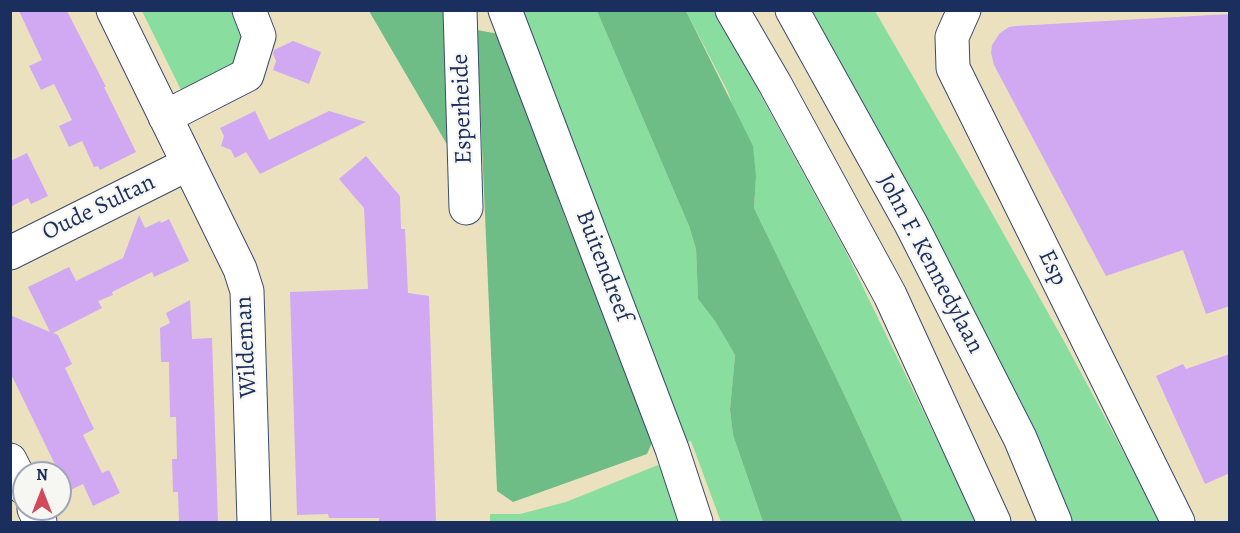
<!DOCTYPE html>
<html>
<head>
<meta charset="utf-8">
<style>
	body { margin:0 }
	#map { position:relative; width:1240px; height:533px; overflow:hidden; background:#ebe1bf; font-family:Alegreya,serif }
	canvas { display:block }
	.frame { position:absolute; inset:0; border:12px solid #1b2f5e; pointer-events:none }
	.north { position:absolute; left:12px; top:461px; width:60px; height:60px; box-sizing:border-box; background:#f6f6f2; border:2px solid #9ea6b7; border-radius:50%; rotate:0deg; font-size:16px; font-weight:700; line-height:24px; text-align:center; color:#1b2f5e }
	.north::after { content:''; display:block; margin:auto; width:21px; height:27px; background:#d1495b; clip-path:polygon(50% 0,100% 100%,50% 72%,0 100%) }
</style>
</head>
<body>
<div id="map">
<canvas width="1240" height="533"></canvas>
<div class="frame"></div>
<div class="north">N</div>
</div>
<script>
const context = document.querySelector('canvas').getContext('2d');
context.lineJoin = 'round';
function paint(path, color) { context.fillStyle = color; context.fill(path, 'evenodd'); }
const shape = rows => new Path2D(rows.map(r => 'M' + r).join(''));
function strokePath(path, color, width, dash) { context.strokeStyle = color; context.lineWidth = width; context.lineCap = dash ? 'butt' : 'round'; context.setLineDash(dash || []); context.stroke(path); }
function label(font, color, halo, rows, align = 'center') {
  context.font = font + ' Alegreya,serif'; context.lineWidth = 4.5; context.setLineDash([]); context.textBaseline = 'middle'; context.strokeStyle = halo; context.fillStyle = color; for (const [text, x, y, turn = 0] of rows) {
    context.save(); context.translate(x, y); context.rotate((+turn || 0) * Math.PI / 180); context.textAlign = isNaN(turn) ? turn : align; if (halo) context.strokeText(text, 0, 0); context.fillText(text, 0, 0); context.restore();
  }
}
const green = shape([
	[142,11,235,11,242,25,243,54,229,74,183,94],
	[509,11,597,11,689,226,696,249,698,299,715,321,735,355,730,410,733,435,763,522,721,522,691,441,675,445],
	[686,11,715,11,845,250,977,522,903,522,845,396,754,208,756,177,728,92],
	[811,11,875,11,988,206,1065,343,1161,522,1069,522,938,247,841,63],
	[658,465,671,483,684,522,490,522,490,514,520,514,566,502]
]);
const forest = shape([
	[369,11,448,11,452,153],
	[597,11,686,11,753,146,756,177,754,208,845,396,903,522,763,522,733,435,730,410,735,355,715,321,698,299,696,249,689,226],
	[477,30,499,34,566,220,622,352,654,438,647,454,513,502,497,491]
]);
const building = shape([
	[19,11,67,11,106,87,104,87,136,152,100,170,98,166,94,167,82,141,69,147,59,126,72,120,54,84,41,90,29,66,42,60],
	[1230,14,1230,306,1206,314,1183,250,1106,276,994,65,991,53,992,45,1000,33,1009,27,1016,26],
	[293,41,321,52,309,84,273,70,276,61,273,54,274,50],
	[255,111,269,140,329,111,366,122,260,174,246,152,235,158,231,150,221,146,224,136,220,128],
	[27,153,48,196,31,204,28,198,10,207,10,161],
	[366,156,400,196,401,229,405,229,408,293,429,296,436,522,379,522,379,518,329,518,328,514,297,515,290,292,368,289,364,208,339,179],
	[139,215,145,228,160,221,161,223,169,219,189,261,154,277,152,272,112,292,113,295,98,301,102,308,53,333,58,335,72,364,65,368,94,429,83,435,102,473,109,470,120,493,93,506,83,484,68,491,10,372,10,315,50,332,28,287,69,267,76,281,123,258],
	[190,300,192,339,212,338,218,522,179,522,178,492,173,492,172,459,177,459,176,417,170,417,169,362,161,362,160,328,170,323,166,313],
	[1230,354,1230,473,1205,484,1156,376,1183,364,1186,369]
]);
const minor = shape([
	[113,10,240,269,247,291,254,522],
	[460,10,466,208],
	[505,10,672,449,696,522],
	[964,10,952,37,953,68,1178,522],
	[165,117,247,75,259,36,249,10],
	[10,253,188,164],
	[10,460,24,488],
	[34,509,40,522]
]);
const highway = shape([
	[732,10,775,84,890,295,994,522],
	[792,10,911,224,1020,438,1055,522]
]);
const streetNames = [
	["Esperheide",463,109,-92],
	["Oude Sultan",99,208,-26],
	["John F. Kennedylaan",930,264,62],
	["Buitendreef",603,266,69],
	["Esp",1052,268,64],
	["Wildeman",247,347,-93]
];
paint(green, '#89dd9f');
paint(forest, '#6ebc86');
paint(building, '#d0a9f2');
strokePath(minor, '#3a4a6d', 35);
strokePath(highway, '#3a4a6d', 35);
strokePath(minor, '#fff', 33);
strokePath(highway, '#fff', 33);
label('24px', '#1b2f5e', '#f6f6f2', streetNames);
</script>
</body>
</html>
